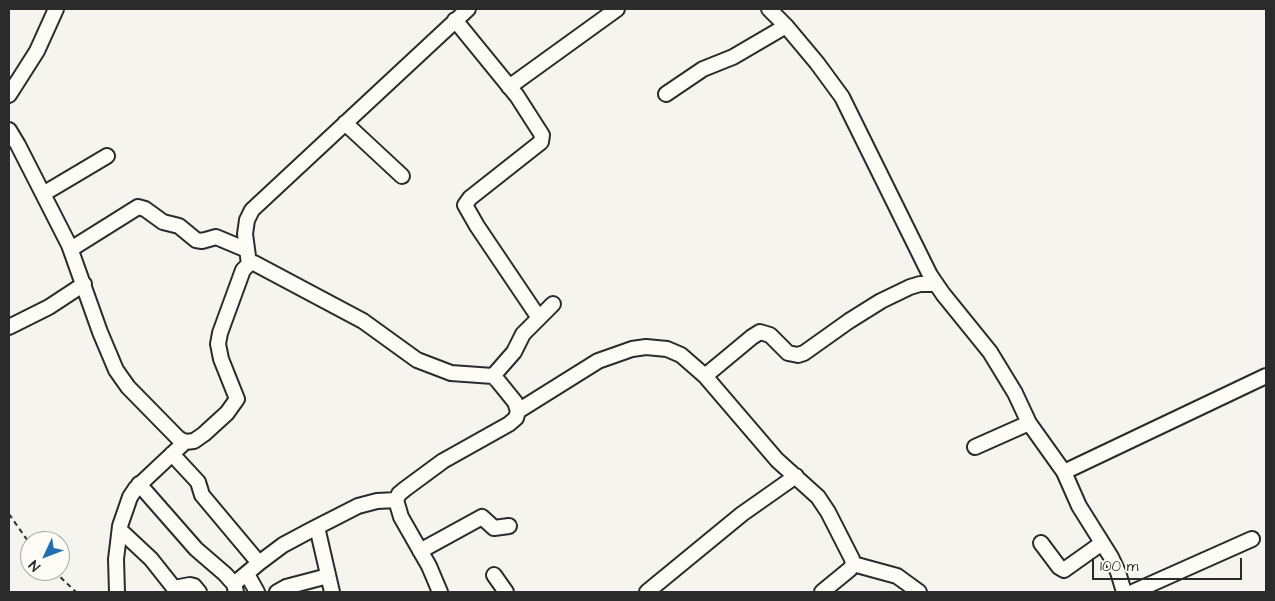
<!DOCTYPE html>
<html>
<head>
<meta charset="utf-8">
<style>
	body { margin:0 }
	#map { position:relative; width:1275px; height:601px; overflow:hidden; background:#f5f4ef; font-family:"Architects Daughter",sans-serif }
	canvas { display:block }
	.frame { position:absolute; inset:0; border:10px solid #2b2b2b; pointer-events:none }
	.north { position:absolute; left:20px; top:531px; width:50px; height:50px; box-sizing:border-box; background:#fdfcf7; border:1px solid #a9a8a5; border-radius:50%; rotate:227deg; font-size:14px; font-weight:700; line-height:20px; text-align:center; color:#2b2b2b }
	.north::after { content:''; display:block; margin:auto; width:18px; height:22px; background:#1f6fb2; clip-path:polygon(50% 0,100% 100%,50% 72%,0 100%) }
	.scale { position:absolute; left:1092px; top:558px; width:150px; height:22px; box-sizing:border-box; border:2px solid #2b2b2b; border-top:0; padding-left:6px; font-size:15px; line-height:18px; white-space:nowrap; color:#2b2b2b; -webkit-text-stroke:4px #fdfcf7; paint-order:stroke }
</style>
</head>
<body>
<div id="map">
<canvas width="1275" height="601"></canvas>
<div class="frame"></div>
<div class="north">N</div>
<div class="scale">100 m</div>
</div>
<script>
const context = document.querySelector('canvas').getContext('2d');
context.lineJoin = 'round';
const shape = rows => new Path2D(rows.map(r => 'M' + r).join(''));
function strokePath(path, color, width, dash) { context.strokeStyle = color; context.lineWidth = width; context.lineCap = dash ? 'butt' : 'round'; context.setLineDash(dash || []); context.stroke(path); }
const path = shape([
	[9,514,30,544],
	[54,571,76,592]
]);
const minor = shape([
	[769,9,786,26,817,63,842,97,930,275,943,294,990,352,1015,393,1029,423,1064,472,1079,506,1111,557,1118,572,1124,592],
	[455,20,517,96,542,135,541,142,470,198,465,205,477,226,539,318],
	[509,87,617,9],
	[666,94,703,69,733,57,786,26],
	[9,95,37,51,56,9],
	[345,123,402,176],
	[9,130,18,145,69,245,100,332,116,370,128,387,178,438,185,442,194,441,204,434,227,413,237,399,221,359,218,344,220,333,243,270,249,264,254,263,363,321,417,360,451,373,493,376,498,381,515,402,518,411,516,418,509,424,443,461,405,489,399,494,396,500,401,517,429,566,440,592],
	[43,194,107,156],
	[71,249,138,207,145,209,163,222,179,226,196,240,202,241,216,237,247,250],
	[249,264,245,234,247,220,252,210,468,9],
	[9,327,49,307,84,284],
	[493,376,514,352,523,334,553,304],
	[705,376,752,337,760,332,770,335,788,353,798,355,804,353,849,321,881,301,910,287,920,284,935,284],
	[518,411,598,361,632,349,646,347,667,349,681,355,705,376,777,460,818,497,828,512,852,559,853,564,850,569,822,592],
	[975,447,1029,423],
	[172,454,198,482,202,495,259,563],
	[1064,472,1266,376],
	[139,484,196,549,225,574,234,584,236,592],
	[317,527,332,592],
	[120,530,151,559,174,588,190,585,194,586,199,592],
	[1041,543,1059,567,1064,570,1102,543],
	[420,551,482,517,494,528,509,526],
	[853,564,897,576,919,592],
	[247,574,257,592],
	[494,575,506,592],
	[234,584,259,563,283,545,311,530,358,506,377,501,396,500],
	[117,592,116,559,118,543,120,526,130,497,136,488,185,442],
	[277,592,286,587,328,576],
	[647,592,742,514,796,476],
	[1133,592,1252,539]
]);
strokePath(minor, '#2b2b2b', 18);
strokePath(path, '#2b2b2b', 2, [5, 4]);
strokePath(minor, '#fdfcf7', 14);
</script>
</body>
</html>
